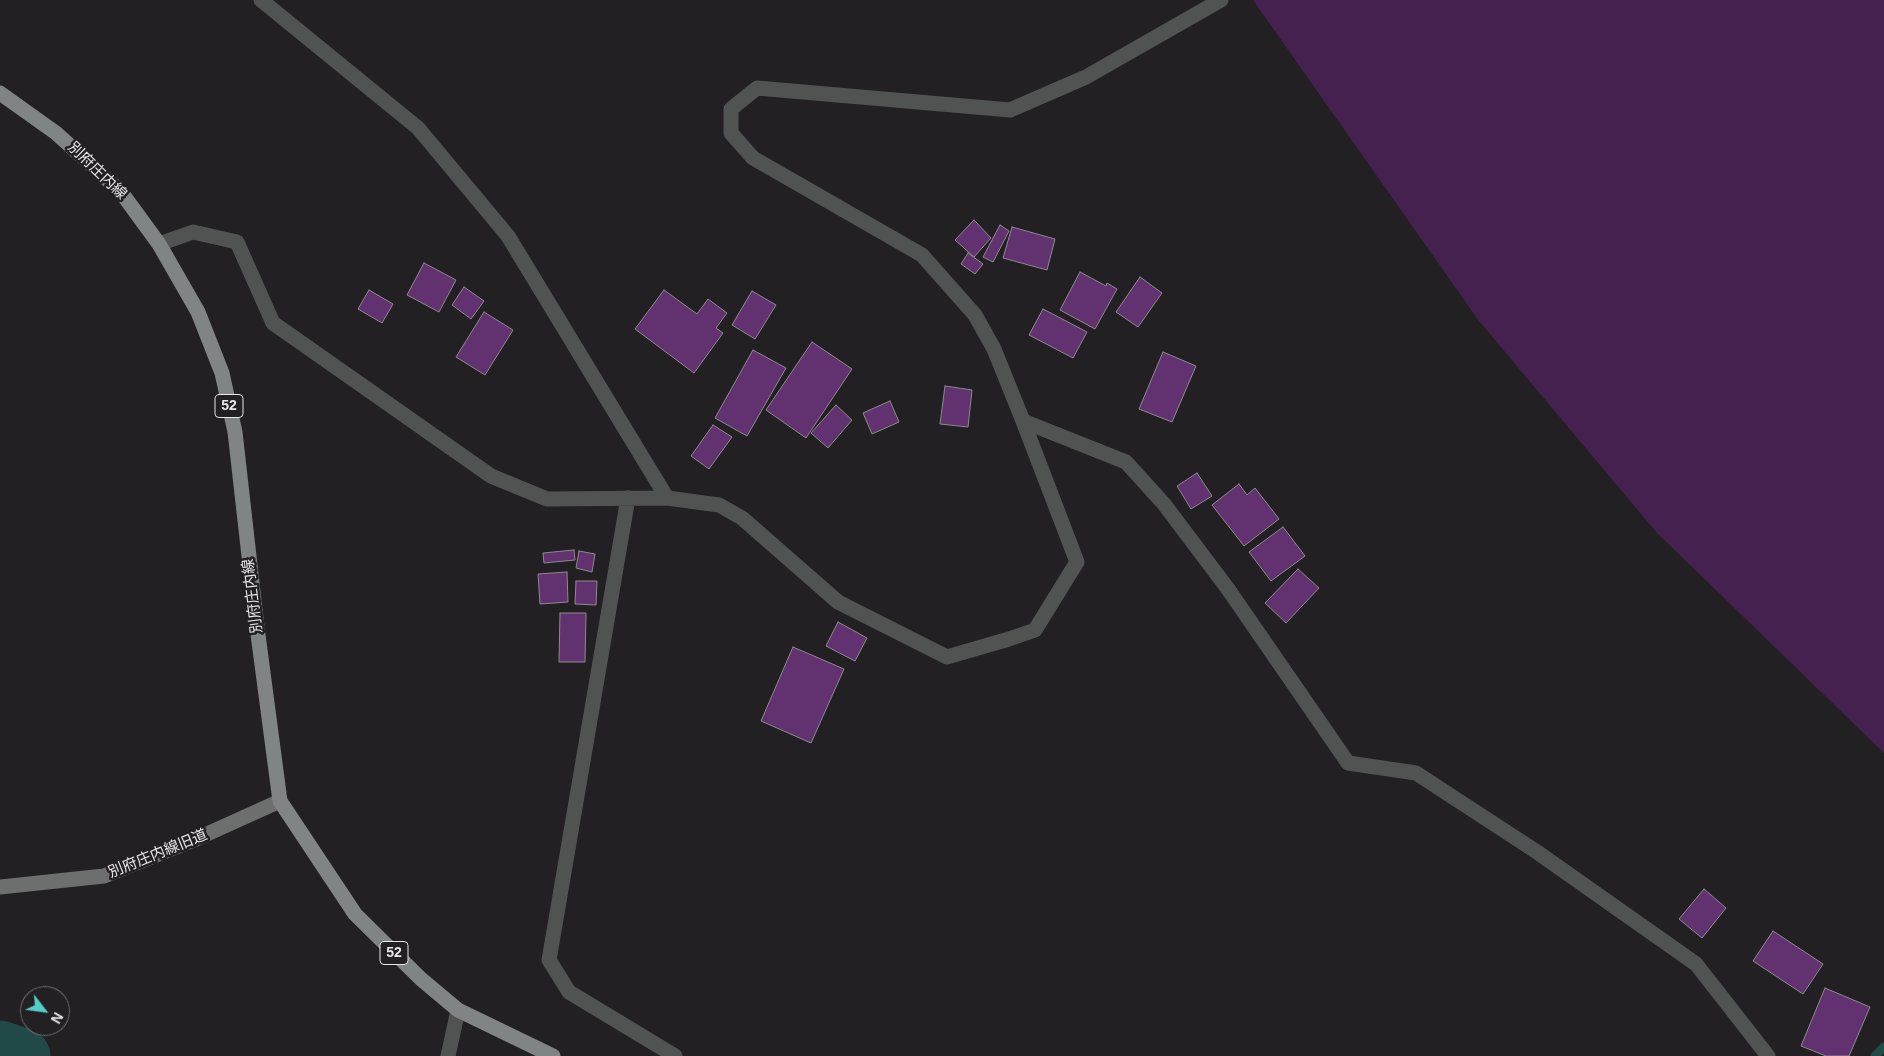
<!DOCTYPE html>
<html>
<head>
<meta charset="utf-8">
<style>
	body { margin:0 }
	#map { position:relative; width:1884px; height:1056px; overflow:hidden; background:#222022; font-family:Arial,sans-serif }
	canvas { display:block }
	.north { position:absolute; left:20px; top:986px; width:50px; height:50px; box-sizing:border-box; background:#222022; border:1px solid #717072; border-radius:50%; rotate:120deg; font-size:14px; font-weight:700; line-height:20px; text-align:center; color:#e8e7e9 }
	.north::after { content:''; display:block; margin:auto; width:18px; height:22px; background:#54cdc7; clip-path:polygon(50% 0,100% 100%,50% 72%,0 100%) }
</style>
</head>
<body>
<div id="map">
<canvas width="1884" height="1056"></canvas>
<div class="north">N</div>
</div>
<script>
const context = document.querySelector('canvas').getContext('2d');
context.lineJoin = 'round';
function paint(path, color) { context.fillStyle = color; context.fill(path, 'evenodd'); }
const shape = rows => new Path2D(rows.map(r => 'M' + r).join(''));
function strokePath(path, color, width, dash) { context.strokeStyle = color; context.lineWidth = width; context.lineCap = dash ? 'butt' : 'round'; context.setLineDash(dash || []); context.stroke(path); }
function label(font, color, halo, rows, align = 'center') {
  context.font = font + ' Arial,"Noto Sans JP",sans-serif'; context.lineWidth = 5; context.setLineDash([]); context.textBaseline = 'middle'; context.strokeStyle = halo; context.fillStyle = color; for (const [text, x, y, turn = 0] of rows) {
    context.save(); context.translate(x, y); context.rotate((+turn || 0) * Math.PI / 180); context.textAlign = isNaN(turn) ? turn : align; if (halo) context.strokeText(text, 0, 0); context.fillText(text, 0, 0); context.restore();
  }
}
const green = shape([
	[1253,0,1884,0,1884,753,1657,533,1479,321]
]);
const stream = shape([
	[1875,1056,1884,1047]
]);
const river = shape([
	[0,1048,23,1056]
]);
const building = shape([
	[974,220,991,238,974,257,955,240,974,220],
	[1000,225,1009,231,993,262,983,257,1000,225],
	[1012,227,1055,239,1047,270,1003,258,1012,227],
	[968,253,983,264,975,274,961,264,968,253],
	[424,263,456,280,439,312,407,295,424,263],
	[1080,272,1106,286,1107,283,1117,289,1095,329,1060,310,1080,272],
	[1140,277,1162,293,1138,327,1116,312,1140,277],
	[464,287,484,301,471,319,452,305,464,287],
	[369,290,393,304,382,323,358,309,369,290],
	[664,290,697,314,708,299,727,313,716,328,723,333,694,373,635,329,664,290],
	[752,291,776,305,755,339,732,325,752,291],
	[1043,309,1087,332,1073,358,1029,335,1043,309],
	[484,312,513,330,485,375,456,357,484,312],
	[812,342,852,369,806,438,766,410,812,342],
	[753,350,786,368,747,436,715,418,753,350],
	[1163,352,1196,366,1172,422,1139,409,1163,352],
	[945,386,972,390,968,427,940,424,945,386],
	[890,401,899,422,872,434,863,413,890,401],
	[836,405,852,420,828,448,811,433,836,405],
	[713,425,732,437,709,469,691,456,713,425],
	[1197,473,1212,496,1191,509,1177,486,1197,473],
	[1239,484,1247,495,1255,488,1279,519,1244,546,1212,505,1239,484],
	[1283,527,1305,556,1271,581,1249,552,1283,527],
	[574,550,575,560,544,563,543,553,574,550],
	[579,551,595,554,592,572,576,568,579,551],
	[1298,569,1319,588,1286,623,1265,603,1298,569],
	[567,572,568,602,540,604,538,574,567,572],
	[576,581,597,581,596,605,575,604,576,581],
	[560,613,586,613,585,662,559,662,560,613],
	[838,622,867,638,855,661,826,646,838,622],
	[793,647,844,669,811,743,761,721,793,647],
	[1704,889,1726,908,1702,938,1679,919,1704,889],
	[1773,931,1823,964,1803,994,1753,961,1773,931],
	[1825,988,1870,1007,1849,1056,1826,1056,1801,1046,1825,988]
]);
const street = shape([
	[261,0,418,128,508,236,667,498],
	[159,244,193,232,237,242,273,323,491,476,547,499,667,498,719,505,742,518,838,602,947,657,1009,639,1035,630,1077,562,1023,421,994,349,975,315,922,255,753,158,731,133,731,109,757,88,1010,110,1086,77,1221,0],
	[1023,421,1126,462,1164,504,1228,589,1348,763,1416,773,1537,852,1696,964,1768,1056],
	[628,498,549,960,569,992,675,1056],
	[448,1056,458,1010]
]);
const secondary = shape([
	[0,887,104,876,196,839,280,801]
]);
const primary = shape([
	[0,93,56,133,121,192,159,244,198,312,222,373,235,432,257,627,280,801,355,914,421,979,458,1010,553,1056]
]);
const shields = [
	[229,406,28],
	[394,953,28]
];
const shieldNames = [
	["52",229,406],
	["52",394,953]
];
const streetNames = [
	["別府庄内線",97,171,44],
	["別府庄内線",253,596,-97],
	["別府庄内線旧道",158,854,-22]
];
paint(green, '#452150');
strokePath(stream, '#214947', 9);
strokePath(river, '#214947', 55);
paint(building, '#613170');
strokePath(building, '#8d8b8e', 1);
strokePath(street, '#515352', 15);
strokePath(secondary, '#6c6f6e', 15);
strokePath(primary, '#808484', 15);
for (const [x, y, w] of shields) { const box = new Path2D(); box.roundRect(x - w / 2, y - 11.5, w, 23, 4); context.fillStyle = '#222022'; context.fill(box); strokePath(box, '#e8e7e9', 1); }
label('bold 14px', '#e8e7e9', null, shieldNames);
label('15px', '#e8e7e9', '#222022', streetNames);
</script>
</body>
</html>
